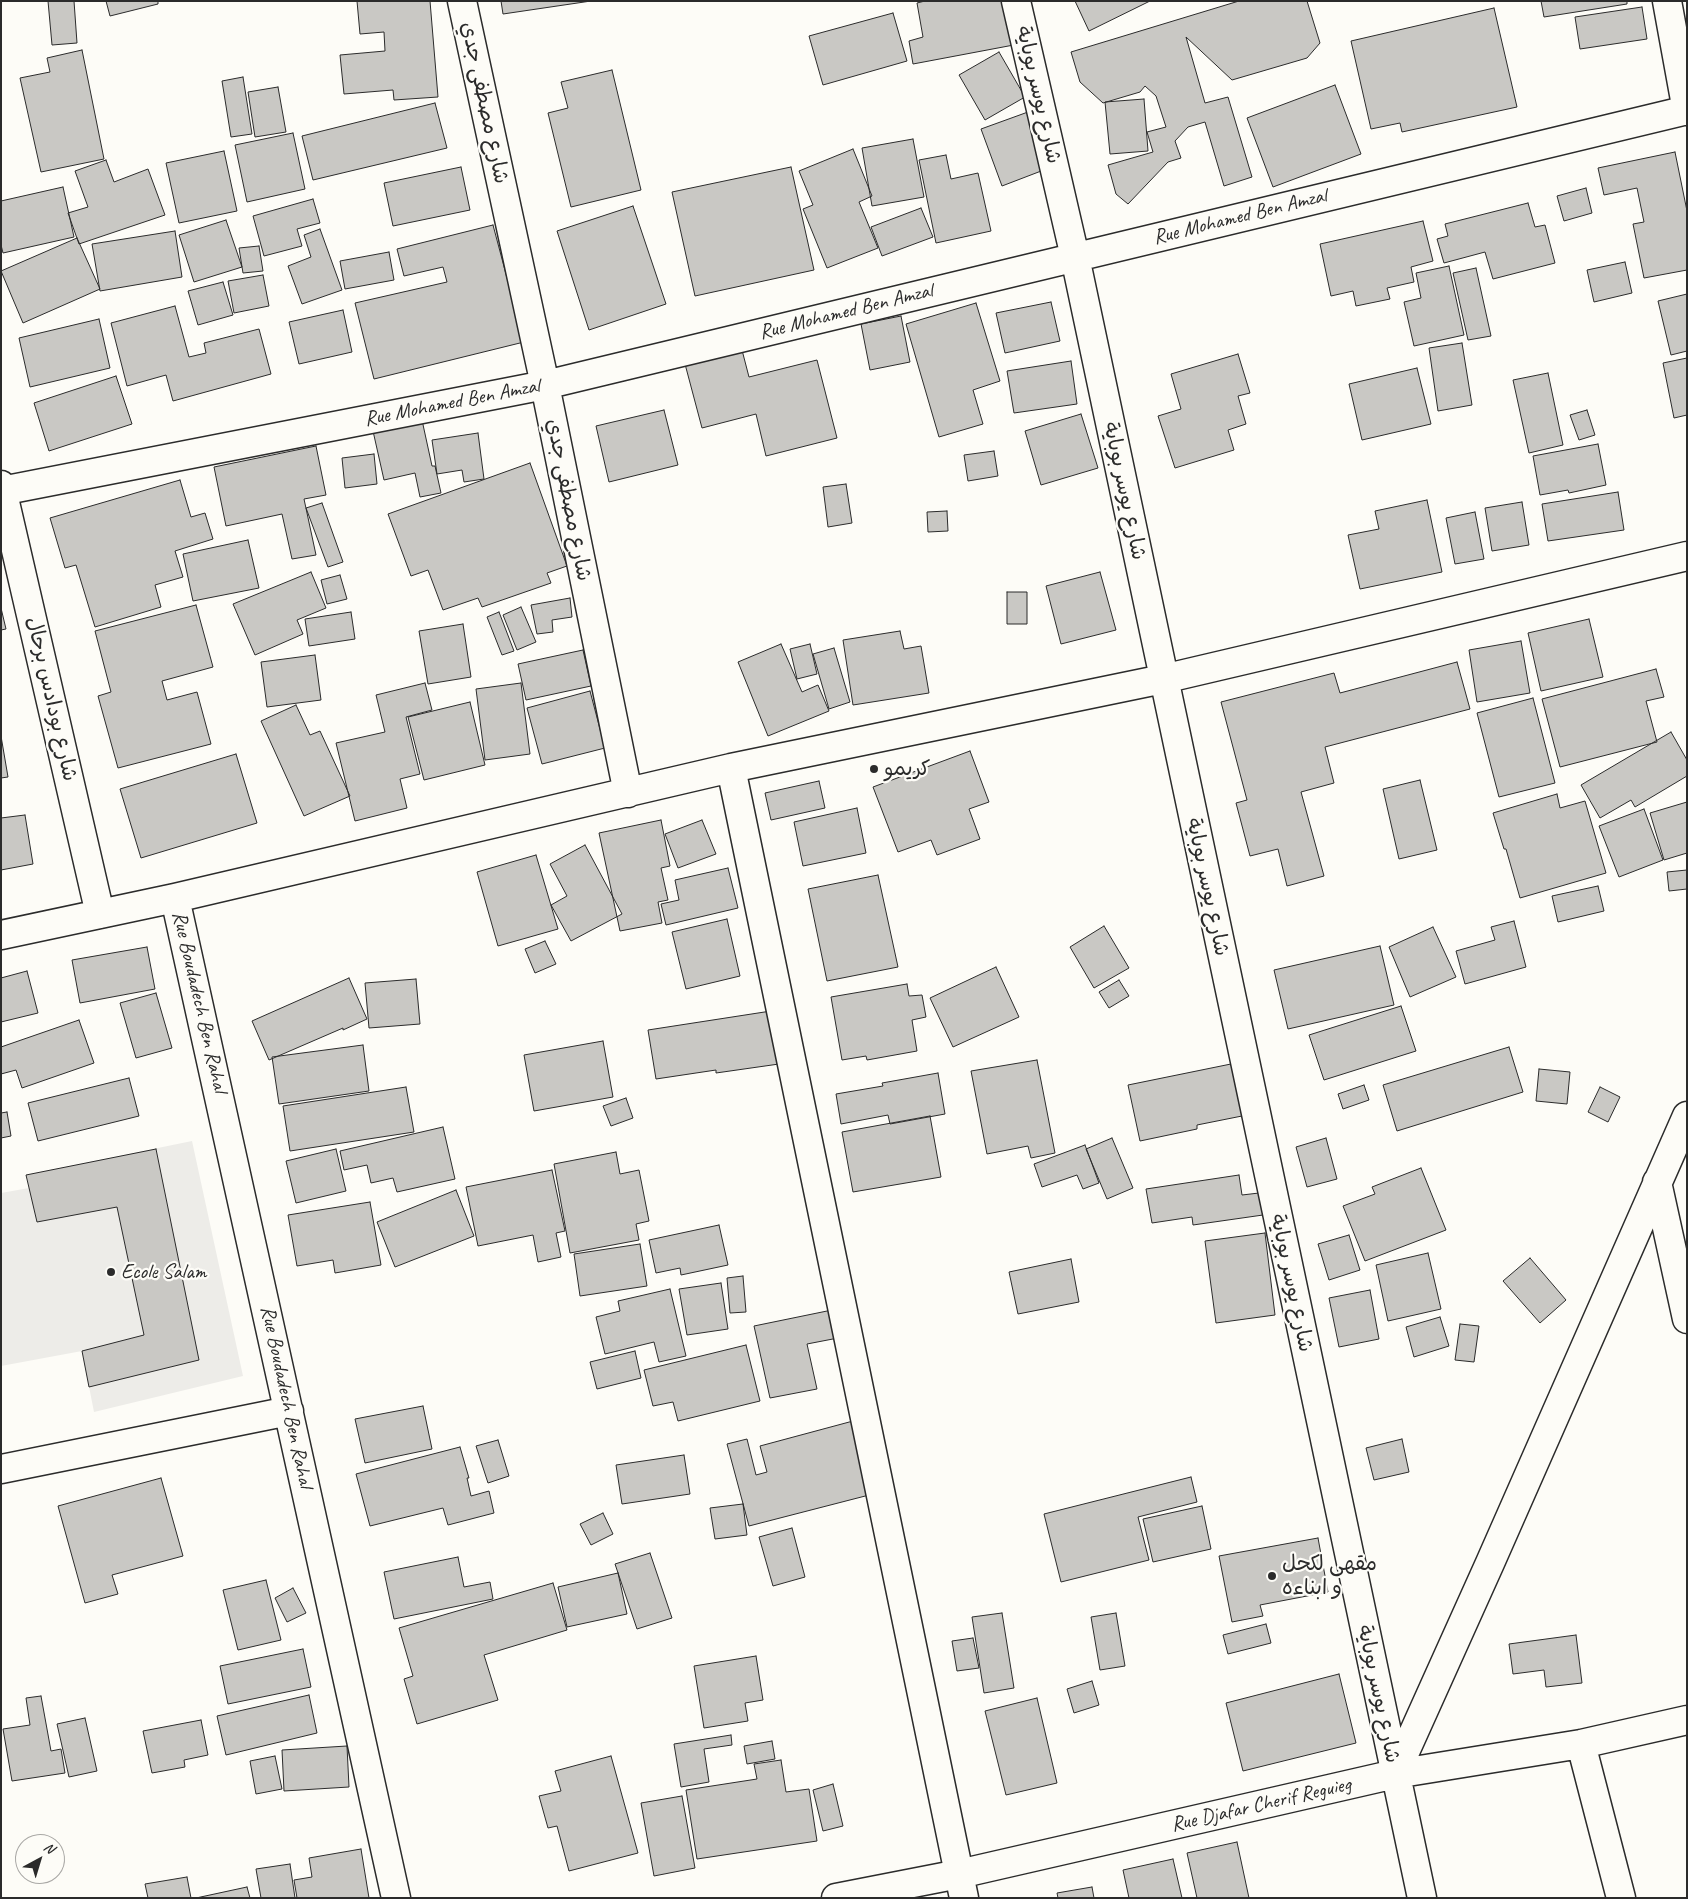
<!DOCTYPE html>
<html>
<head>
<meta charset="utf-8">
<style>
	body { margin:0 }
	#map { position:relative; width:1688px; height:1899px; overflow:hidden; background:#fdfcf7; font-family:Caveat,sans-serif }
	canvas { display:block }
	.frame { position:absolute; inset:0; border:2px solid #2b2b2b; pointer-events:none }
	.north { position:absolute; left:15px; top:1834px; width:50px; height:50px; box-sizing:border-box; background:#fdfcf7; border:1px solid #a9a8a5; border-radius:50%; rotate:39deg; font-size:14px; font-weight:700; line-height:20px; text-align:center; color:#2b2b2b }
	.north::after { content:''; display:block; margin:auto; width:18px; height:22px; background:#2b2b2b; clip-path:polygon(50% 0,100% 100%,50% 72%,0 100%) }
</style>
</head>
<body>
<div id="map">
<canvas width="1688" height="1899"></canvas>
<div class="frame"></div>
<div class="north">N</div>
</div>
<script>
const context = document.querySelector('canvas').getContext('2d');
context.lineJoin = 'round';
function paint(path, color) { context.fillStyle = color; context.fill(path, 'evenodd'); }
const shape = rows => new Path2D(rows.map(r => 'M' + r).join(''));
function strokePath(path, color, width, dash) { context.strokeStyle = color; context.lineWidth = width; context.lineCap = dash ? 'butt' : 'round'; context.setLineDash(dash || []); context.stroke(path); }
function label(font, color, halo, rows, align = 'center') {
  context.font = font + ' Caveat,"Playpen Sans Arabic",sans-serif'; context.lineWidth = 4.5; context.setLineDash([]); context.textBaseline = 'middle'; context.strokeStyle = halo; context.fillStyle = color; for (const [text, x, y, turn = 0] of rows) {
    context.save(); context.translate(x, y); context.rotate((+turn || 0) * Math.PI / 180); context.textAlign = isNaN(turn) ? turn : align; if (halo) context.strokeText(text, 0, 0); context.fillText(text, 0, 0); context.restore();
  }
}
const built = shape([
	[192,1141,243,1376,94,1412,82,1351,1,1366,1,1193,29,1188,26,1175]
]);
const building = shape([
	[48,1,74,1,77,43,52,45,48,1],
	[106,1,158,1,158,4,110,16,106,1],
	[357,1,430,1,438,97,394,100,393,90,344,94,340,55,385,51,384,32,360,34,357,1],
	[501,1,591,1,503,14,501,1],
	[925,1,1011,1,1019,44,913,64,909,41,923,37,917,3,925,1],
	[1075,1,1150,1,1089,31,1075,1],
	[1239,1,1307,1,1320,43,1307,58,1232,80,1186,37,1205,103,1228,97,1252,177,1224,186,1205,122,1188,127,1175,141,1181,158,1168,162,1128,204,1116,194,1108,165,1153,152,1147,132,1166,127,1156,96,1145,86,1140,92,1103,103,1080,82,1071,52,1239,1],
	[1541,1,1627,1,1627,4,1544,17,1541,1],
	[1642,7,1647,39,1580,49,1575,17,1642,7],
	[1494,8,1517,107,1402,132,1400,123,1371,129,1351,41,1494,8],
	[893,13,907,61,823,85,809,36,893,13],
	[82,50,104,159,41,172,20,78,50,72,47,58,82,50],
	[999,52,1025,97,985,120,959,75,999,52],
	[612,70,641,190,571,207,548,113,568,108,561,82,612,70],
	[243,77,252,134,231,137,222,81,243,77],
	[1335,85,1361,154,1273,187,1247,118,1335,85],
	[278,87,286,132,255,137,248,92,278,87],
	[1144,99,1148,151,1110,154,1105,102,1144,99],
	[435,103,447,148,313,180,302,136,435,103],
	[1028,112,1049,168,1002,186,981,129,1028,112],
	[293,133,305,189,247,202,235,145,293,133],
	[913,139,924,197,872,206,862,148,913,139],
	[853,149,872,196,859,202,878,248,827,268,803,209,813,205,799,171,853,149],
	[224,151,237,211,179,223,166,163,224,151],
	[1675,152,1687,211,1687,270,1644,278,1633,224,1644,222,1637,188,1604,195,1598,168,1675,152],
	[946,155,951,179,978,173,991,231,936,243,919,160,946,155],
	[106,160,114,182,148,169,165,215,79,244,68,213,88,207,75,171,106,160],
	[461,167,470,210,393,226,384,183,461,167],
	[791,167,814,270,695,296,672,192,791,167],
	[63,187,74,237,3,253,1,245,1,201,63,187],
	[1586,188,1592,213,1564,221,1557,196,1586,188],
	[313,199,320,223,297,229,302,246,264,256,253,216,313,199],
	[1528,203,1535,227,1545,225,1555,263,1493,279,1485,252,1444,263,1437,239,1448,236,1445,224,1528,203],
	[633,206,666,304,589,330,557,231,633,206],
	[921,208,933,237,882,256,871,227,921,208],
	[226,220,242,267,194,282,179,235,226,220],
	[1423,221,1433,261,1411,267,1414,282,1387,288,1390,299,1356,306,1353,291,1331,296,1320,244,1423,221],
	[493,225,524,342,374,379,355,303,447,282,443,267,404,276,397,249,493,225],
	[320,229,342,290,302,304,288,266,311,257,304,235,320,229],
	[175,231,182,277,100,291,92,244,175,231],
	[77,238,100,289,23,323,1,271,77,238],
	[259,246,263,271,243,273,239,248,259,246],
	[389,252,394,280,345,289,340,261,389,252],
	[1625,262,1632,293,1594,302,1587,270,1625,262],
	[1449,266,1464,335,1414,346,1404,302,1421,298,1416,273,1449,266],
	[1476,268,1491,336,1468,340,1453,273,1476,268],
	[263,275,269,306,234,313,228,281,263,275],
	[223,282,233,315,198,325,188,291,223,282],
	[1687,294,1687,351,1671,355,1658,301,1687,294],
	[1051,302,1060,341,1005,353,996,313,1051,302],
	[976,303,1000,381,973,390,983,424,939,437,906,324,976,303],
	[175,306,189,357,206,353,204,343,259,329,271,374,173,401,166,375,127,386,111,323,175,306],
	[343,310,352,352,299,364,289,322,343,310],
	[901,316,910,362,870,370,861,324,901,316],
	[99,319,110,368,30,387,19,338,99,319],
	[1462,343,1472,405,1438,411,1429,348,1462,343],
	[742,350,749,377,817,360,837,438,766,456,756,414,702,428,685,364,742,350],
	[1238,354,1250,393,1238,396,1246,424,1228,430,1234,450,1175,468,1158,416,1181,409,1171,374,1238,354],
	[1687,358,1687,415,1674,418,1663,363,1687,358],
	[1071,361,1077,404,1014,413,1007,371,1071,361],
	[1417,368,1431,424,1362,440,1349,384,1417,368],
	[1548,373,1563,445,1529,453,1513,380,1548,373],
	[116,376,132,424,49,451,34,403,116,376],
	[664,410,678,465,609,482,596,426,664,410],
	[1587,410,1595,435,1579,440,1570,415,1587,410],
	[1081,414,1098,468,1041,485,1025,431,1081,414],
	[422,420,432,466,435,466,441,493,420,497,415,473,384,480,373,431,422,420],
	[478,433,484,479,464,482,462,470,437,474,432,440,478,433],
	[1598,444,1606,485,1569,493,1568,490,1540,495,1533,456,1598,444],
	[316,446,326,495,304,499,316,555,292,559,282,514,226,526,214,467,316,446],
	[994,451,998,476,968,481,964,455,994,451],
	[374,454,377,484,345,488,342,458,374,454],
	[530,463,567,566,547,573,551,583,482,607,478,598,443,610,428,570,411,576,388,514,530,463],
	[180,480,191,517,205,513,213,539,175,551,183,577,155,585,161,607,95,627,76,565,65,568,50,518,180,480],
	[846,484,852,523,828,527,823,487,846,484],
	[1618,492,1624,530,1548,541,1542,504,1618,492],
	[1427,500,1442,572,1360,589,1348,535,1379,529,1375,511,1427,500],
	[1522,502,1529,545,1492,551,1485,508,1522,502],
	[322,503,343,562,328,567,306,508,322,503],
	[947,511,948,531,928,532,927,512,947,511],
	[1475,512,1484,559,1455,564,1446,518,1475,512],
	[248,540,259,588,193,601,183,554,248,540],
	[311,572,326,608,297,620,303,634,255,655,233,604,311,572],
	[1100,572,1116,630,1061,644,1046,586,1100,572],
	[340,575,347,599,327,604,321,580,340,575],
	[1007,592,1027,592,1027,624,1007,624,1007,592],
	[570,598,572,617,552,620,553,632,537,634,531,605,570,598],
	[196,605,213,667,162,681,167,700,197,692,211,744,118,768,98,696,111,692,95,631,196,605],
	[521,607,536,642,517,650,503,615,521,607],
	[1,608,6,629,1,630,1,608],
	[351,612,355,639,309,646,305,619,351,612],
	[499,612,514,651,502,655,487,617,499,612],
	[1589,619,1603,677,1541,691,1528,633,1589,619],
	[463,624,471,677,428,684,419,631,463,624],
	[900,631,904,649,921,646,929,693,853,705,843,640,900,631],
	[1521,641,1530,693,1477,702,1469,650,1521,641],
	[781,644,802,692,818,685,829,711,768,736,738,662,781,644],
	[810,644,817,674,797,679,790,649,810,644],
	[834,648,850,702,829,709,813,654,834,648],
	[583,650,591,686,526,700,518,664,583,650],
	[315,655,321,700,267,707,261,662,315,655],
	[1457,662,1470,709,1325,747,1334,783,1301,792,1324,876,1287,886,1278,849,1250,856,1236,803,1247,800,1221,702,1334,673,1340,693,1457,662],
	[1656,669,1664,697,1646,701,1657,742,1560,767,1542,699,1656,669],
	[425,683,432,710,406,717,420,774,400,779,407,808,355,821,336,743,385,732,376,695,425,683],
	[521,683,530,754,485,760,476,689,521,683],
	[590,691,605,748,542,764,527,708,590,691],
	[1533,698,1555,783,1499,797,1477,713,1533,698],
	[470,702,485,765,424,780,408,717,470,702],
	[296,705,310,735,320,731,350,796,304,816,261,721,296,705],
	[1671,732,1687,760,1687,776,1635,807,1631,800,1600,818,1581,785,1671,732],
	[1,736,8,777,1,778,1,736],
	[970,751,989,802,969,809,980,839,937,855,931,840,898,852,873,787,970,751],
	[236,754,257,823,141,858,120,789,236,754],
	[1420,780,1437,850,1399,859,1383,789,1420,780],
	[819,781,825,808,771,820,765,793,819,781],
	[1557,794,1560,808,1585,801,1606,873,1520,898,1506,849,1504,849,1493,813,1557,794],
	[1687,802,1687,853,1664,860,1650,813,1687,802],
	[857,808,866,853,803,866,794,822,857,808],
	[1644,809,1663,860,1619,877,1599,826,1644,809],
	[25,815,33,864,1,870,1,818,25,815],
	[661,820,670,866,661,868,668,900,658,902,662,923,620,931,599,833,661,820],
	[702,820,716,854,678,868,665,834,702,820],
	[585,845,622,914,571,941,551,905,567,896,550,864,585,845],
	[536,855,558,929,498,946,477,872,536,855],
	[728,868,738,908,666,925,661,904,679,900,675,880,728,868],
	[1687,870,1687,889,1669,891,1667,872,1687,870],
	[878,875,898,967,827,981,808,889,878,875],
	[1598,886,1604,911,1558,922,1552,896,1598,886],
	[727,919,740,976,686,989,672,932,727,919],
	[1514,921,1526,967,1465,984,1456,951,1495,940,1491,927,1514,921],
	[1104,926,1129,968,1094,988,1070,947,1104,926],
	[1433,927,1456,977,1410,997,1389,947,1433,927],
	[545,941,556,964,535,973,525,949,545,941],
	[1380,946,1394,1005,1288,1029,1274,970,1380,946],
	[147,947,155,989,80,1003,72,960,147,947],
	[996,967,1019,1017,953,1047,930,998,996,967],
	[27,971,38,1013,1,1022,1,978,27,971],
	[349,978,367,1019,343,1030,343,1028,269,1060,252,1021,349,978],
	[416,979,420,1024,369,1028,365,983,416,979],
	[1119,980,1129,996,1109,1008,1099,992,1119,980],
	[907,984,909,996,922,995,926,1017,912,1020,917,1051,867,1060,866,1056,842,1060,831,997,907,984],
	[156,993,172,1048,136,1058,120,1003,156,993],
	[1401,1006,1416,1051,1324,1080,1309,1035,1401,1006],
	[771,1011,779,1064,716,1073,716,1070,656,1079,648,1030,771,1011],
	[79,1020,94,1063,22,1088,16,1070,1,1074,1,1047,79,1020],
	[603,1041,613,1097,534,1111,524,1055,603,1041],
	[363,1045,369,1091,279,1104,272,1057,363,1045],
	[1509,1047,1523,1092,1397,1131,1383,1085,1509,1047],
	[1037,1060,1055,1153,1031,1158,1028,1146,987,1154,971,1071,1037,1060],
	[1231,1064,1242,1116,1197,1125,1197,1129,1140,1141,1128,1085,1231,1064],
	[1539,1069,1570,1072,1567,1104,1536,1101,1539,1069],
	[938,1073,945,1114,890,1124,888,1115,841,1124,836,1094,883,1086,882,1083,938,1073],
	[129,1078,139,1116,38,1141,28,1103,129,1078],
	[1364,1085,1369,1100,1343,1109,1338,1094,1364,1085],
	[406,1087,414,1132,290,1151,283,1106,406,1087],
	[1600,1087,1620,1097,1608,1122,1588,1112,1600,1087],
	[626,1098,633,1118,611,1126,603,1106,626,1098],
	[7,1112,11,1136,1,1138,1,1113,7,1112],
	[930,1116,941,1177,853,1192,842,1132,930,1116],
	[443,1127,455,1179,397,1192,393,1178,371,1183,367,1165,344,1170,340,1151,443,1127],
	[1112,1138,1133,1188,1107,1199,1086,1149,1112,1138],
	[1326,1138,1337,1179,1307,1187,1296,1147,1326,1138],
	[1085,1145,1099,1183,1083,1189,1077,1175,1042,1187,1034,1164,1085,1145],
	[156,1149,199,1360,89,1387,82,1351,144,1335,117,1207,37,1222,26,1175,156,1149],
	[336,1149,346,1191,296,1203,286,1161,336,1149],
	[616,1152,620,1174,639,1170,649,1221,636,1224,639,1240,570,1253,554,1164,616,1152],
	[1421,1168,1446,1230,1365,1261,1343,1206,1375,1194,1372,1187,1421,1168],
	[552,1170,565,1231,556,1233,561,1257,538,1262,533,1235,478,1246,466,1187,552,1170],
	[1239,1175,1242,1195,1259,1193,1263,1215,1193,1225,1192,1217,1152,1223,1146,1189,1239,1175],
	[456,1190,474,1236,395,1267,377,1222,456,1190],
	[370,1202,381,1265,335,1273,333,1260,297,1266,288,1215,370,1202],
	[719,1225,728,1265,681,1275,680,1268,656,1273,649,1240,719,1225],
	[1265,1233,1275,1315,1216,1323,1205,1241,1265,1233],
	[1349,1235,1360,1270,1329,1280,1318,1244,1349,1235],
	[640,1244,647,1286,580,1296,574,1254,640,1244],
	[1428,1253,1441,1309,1388,1321,1376,1265,1428,1253],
	[1530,1258,1566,1300,1540,1323,1503,1281,1530,1258],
	[1071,1259,1079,1302,1018,1314,1009,1272,1071,1259],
	[743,1276,746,1312,730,1313,727,1278,743,1276],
	[721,1283,728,1329,687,1335,679,1289,721,1283],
	[670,1289,686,1356,659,1362,654,1342,605,1354,596,1317,620,1311,618,1301,670,1289],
	[1370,1290,1379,1339,1339,1347,1329,1298,1370,1290],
	[832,1310,838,1338,807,1344,817,1389,770,1398,754,1326,832,1310],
	[1440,1317,1449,1346,1414,1357,1406,1327,1440,1317],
	[1460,1324,1479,1326,1474,1362,1455,1360,1460,1324],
	[746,1345,760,1401,678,1421,673,1402,653,1406,644,1370,746,1345],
	[635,1351,641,1378,597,1389,590,1362,635,1351],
	[423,1406,432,1449,365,1463,355,1419,423,1406],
	[853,1421,873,1494,749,1526,727,1444,747,1439,756,1475,767,1472,760,1446,853,1421],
	[1402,1439,1409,1472,1374,1480,1366,1448,1402,1439],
	[498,1440,509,1476,488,1483,476,1446,498,1440],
	[460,1447,469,1478,467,1478,471,1496,489,1491,494,1513,448,1525,443,1508,370,1526,356,1474,460,1447],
	[684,1455,690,1494,622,1504,616,1465,684,1455],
	[1191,1477,1197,1502,1138,1517,1149,1560,1061,1582,1044,1514,1191,1477],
	[161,1478,183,1556,112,1575,118,1594,85,1603,58,1506,161,1478],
	[743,1504,747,1535,715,1539,710,1508,743,1504],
	[1202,1506,1211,1549,1153,1562,1143,1519,1202,1506],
	[603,1513,613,1534,591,1545,580,1524,603,1513],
	[792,1528,805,1577,773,1586,759,1537,792,1528],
	[1318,1538,1328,1592,1260,1605,1263,1616,1232,1622,1219,1556,1318,1538],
	[650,1553,672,1618,637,1629,615,1564,650,1553],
	[458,1557,464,1587,490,1582,493,1599,394,1619,384,1572,458,1557],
	[618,1573,627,1614,567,1627,558,1587,618,1573],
	[266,1580,281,1640,238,1650,223,1590,266,1580],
	[553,1583,567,1630,484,1655,498,1700,417,1724,404,1679,413,1676,399,1628,553,1583],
	[293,1588,306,1613,287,1622,275,1598,293,1588],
	[1002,1613,1014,1688,984,1693,972,1617,1002,1613],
	[1116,1613,1125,1666,1100,1670,1091,1617,1116,1613],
	[1266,1624,1271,1643,1228,1654,1223,1635,1266,1624],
	[1576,1635,1582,1683,1546,1687,1544,1670,1513,1674,1509,1644,1576,1635],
	[973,1638,979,1668,957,1671,952,1641,973,1638],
	[303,1649,311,1687,228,1704,220,1666,303,1649],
	[756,1656,763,1700,745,1703,748,1721,704,1728,694,1666,756,1656],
	[1339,1674,1356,1743,1243,1771,1226,1703,1339,1674],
	[1092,1681,1099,1705,1074,1713,1067,1689,1092,1681],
	[309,1695,317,1733,226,1755,217,1716,309,1695],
	[41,1696,51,1751,61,1749,65,1773,12,1781,3,1729,30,1725,26,1698,41,1696],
	[1037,1698,1057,1783,1006,1795,985,1711,1037,1698],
	[85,1718,97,1771,69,1777,57,1724,85,1718],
	[201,1720,208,1755,184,1760,185,1767,152,1773,143,1731,201,1720],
	[731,1735,732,1745,704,1749,709,1782,681,1787,674,1744,731,1735],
	[772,1741,775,1759,747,1764,744,1746,772,1741],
	[347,1746,349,1787,284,1791,282,1750,347,1746],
	[275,1756,282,1789,256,1794,250,1761,275,1756],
	[611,1756,638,1853,569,1871,557,1826,548,1828,539,1796,561,1791,555,1771,611,1756],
	[781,1760,786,1792,809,1789,817,1841,697,1859,686,1790,757,1779,754,1764,781,1760],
	[833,1784,843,1826,823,1831,813,1790,833,1784],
	[682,1796,695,1868,654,1876,641,1803,682,1796],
	[1237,1842,1249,1898,1197,1898,1187,1853,1237,1842],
	[361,1849,369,1898,297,1898,294,1880,312,1877,309,1858,361,1849],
	[1173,1859,1182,1898,1129,1898,1123,1870,1173,1859],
	[290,1864,295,1898,261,1898,256,1869,290,1864],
	[187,1877,191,1898,148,1898,145,1884,187,1877],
	[247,1887,250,1898,196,1898,247,1887],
	[1092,1887,1094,1898,1058,1898,1057,1893,1092,1887]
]);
const minor = shape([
	[462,1,545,385,628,793],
	[1016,1,1075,257,1422,1898],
	[1667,1,1687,111],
	[1,485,100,914],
	[1,491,545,385,1687,110],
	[731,768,964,1898],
	[175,898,396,1898],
	[1,935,175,898,731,768,1163,679,1687,556],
	[1657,1182,1687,1319],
	[1,1469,289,1411],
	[1581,1744,1621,1898],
	[1395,1774,1490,1563,1687,1116],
	[836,1898,959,1874,1395,1774,1581,1744,1687,1720]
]);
const markers = [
	[874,769,5,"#2b2b2b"],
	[111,1272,5,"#2b2b2b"],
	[1272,1576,5,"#2b2b2b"]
];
const streetNames = [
	["شارع يوسر بوباية",1038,95,77],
	["شارع مصطفى جدي",484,103,78],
	["Rue Mohamed Ben Amzal",1240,217,-14],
	["Rue Mohamed Ben Amzal",846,312,-14],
	["Rue Mohamed Ben Amzal",452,403,-11],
	["شارع يوسر بوباية",1124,491,78],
	["شارع مصطفى جدي",568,500,79],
	["شارع بودادس برحال",51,699,77],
	["شارع يوسر بوباية",1207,887,78],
	["Rue Boudadech Ben Rahal",199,1002,77],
	["شارع يوسر بوباية",1291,1283,78],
	["Rue Boudadech Ben Rahal",286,1397,78],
	["شارع يوسر بوباية",1378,1694,78],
	["Rue Djafar Cherif Reguieg",1261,1805,-13]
];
const poiNames = [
	["كريمو",884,769],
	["Ecole Salam",121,1272],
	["مقهى لكحل",1282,1564],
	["و ابناءه",1282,1588]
];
paint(built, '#edece8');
paint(building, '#c9c8c4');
strokePath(building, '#2b2b2b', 1);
strokePath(minor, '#2b2b2b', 31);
strokePath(minor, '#fdfcf7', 28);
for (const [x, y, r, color] of markers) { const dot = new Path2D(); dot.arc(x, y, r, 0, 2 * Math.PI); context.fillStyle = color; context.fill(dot); strokePath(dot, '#fdfcf7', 2); }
label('21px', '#2b2b2b', '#fdfcf7', streetNames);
label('21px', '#2b2b2b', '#fdfcf7', poiNames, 'left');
</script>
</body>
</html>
